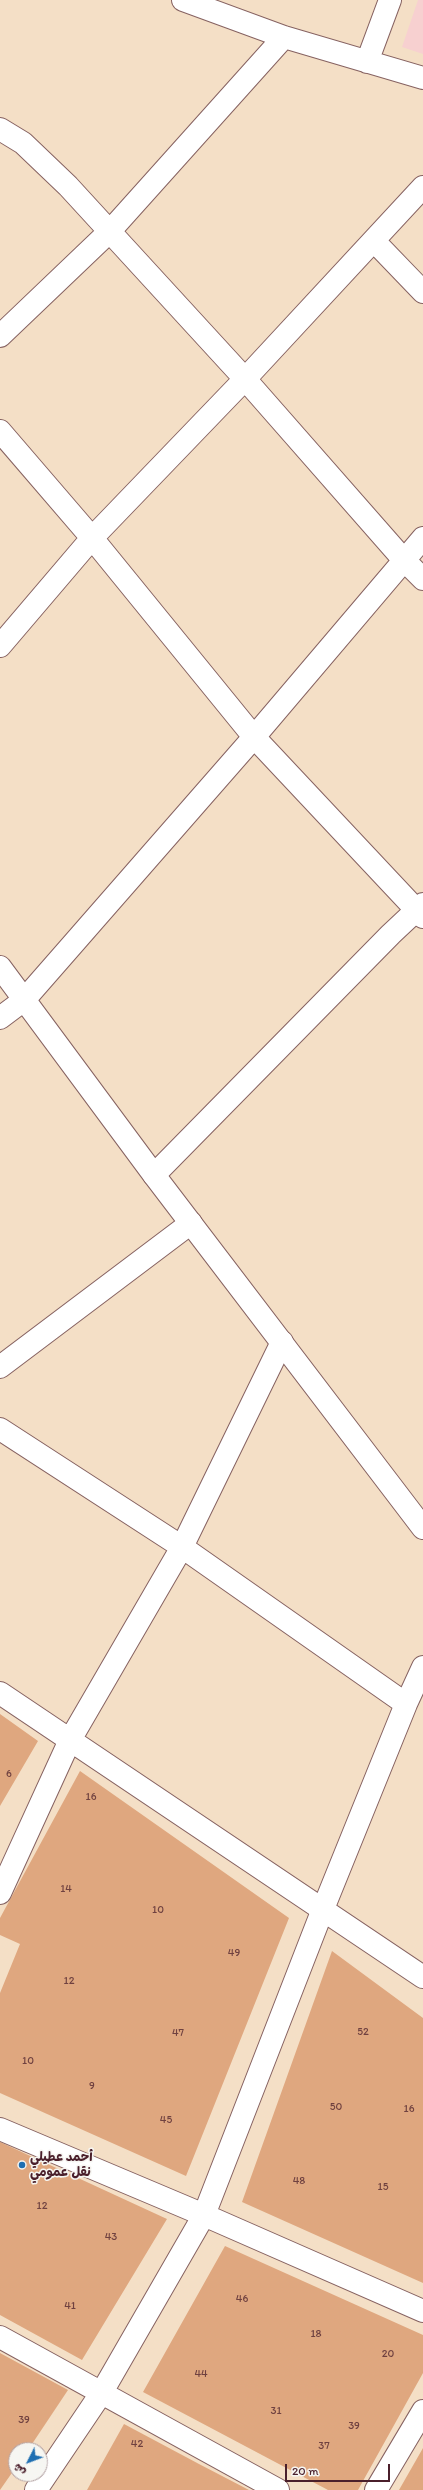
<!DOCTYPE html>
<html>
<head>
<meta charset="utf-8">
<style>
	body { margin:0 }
	#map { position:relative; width:423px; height:2490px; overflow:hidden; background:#f4dfc6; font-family:Itim,"Playpen Sans Arabic",sans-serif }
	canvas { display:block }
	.north { position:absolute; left:8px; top:2442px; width:40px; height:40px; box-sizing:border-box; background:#f6f6f2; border:1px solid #b1a0a2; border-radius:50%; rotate:228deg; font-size:11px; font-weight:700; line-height:16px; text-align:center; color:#4a1f2b }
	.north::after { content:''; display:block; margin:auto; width:14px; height:18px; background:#1f6fb2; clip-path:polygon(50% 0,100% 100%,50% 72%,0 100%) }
	.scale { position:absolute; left:285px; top:2464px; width:105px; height:18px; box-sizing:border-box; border:2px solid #4a1f2b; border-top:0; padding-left:5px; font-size:12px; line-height:14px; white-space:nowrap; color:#4a1f2b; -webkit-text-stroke:3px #f6f6f2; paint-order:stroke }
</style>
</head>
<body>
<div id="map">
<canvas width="423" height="2490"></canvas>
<div class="north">ش</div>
<div class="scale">20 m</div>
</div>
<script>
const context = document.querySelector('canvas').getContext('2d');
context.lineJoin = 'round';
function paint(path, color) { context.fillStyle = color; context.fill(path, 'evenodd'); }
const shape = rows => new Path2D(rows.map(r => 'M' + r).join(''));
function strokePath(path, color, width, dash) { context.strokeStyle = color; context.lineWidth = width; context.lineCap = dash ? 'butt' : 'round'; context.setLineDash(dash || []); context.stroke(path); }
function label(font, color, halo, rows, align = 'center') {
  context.font = font + ' Itim,"Playpen Sans Arabic",sans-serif'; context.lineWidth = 3; context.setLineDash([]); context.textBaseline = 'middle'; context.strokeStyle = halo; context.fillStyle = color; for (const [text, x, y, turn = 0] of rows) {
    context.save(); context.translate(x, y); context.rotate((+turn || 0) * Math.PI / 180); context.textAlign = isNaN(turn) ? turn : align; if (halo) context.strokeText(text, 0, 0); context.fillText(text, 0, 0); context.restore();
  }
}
const built = shape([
	[418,0,423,0,423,54,402,47]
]);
const building = shape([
	[0,1714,38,1741,0,1806],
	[80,1771,289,1918,186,2176,0,2093,0,1993,20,1944,0,1935,0,1918],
	[332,1951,423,2018,423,2283,242,2202],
	[0,2142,167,2219,82,2360,0,2315],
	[225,2246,423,2335,423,2373,358,2490,328,2490,143,2392],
	[0,2353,68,2390,28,2450,16,2450,16,2467,0,2490],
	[124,2424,199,2464,249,2490,87,2490],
	[423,2448,423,2490,399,2490]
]);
const minor = shape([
	[183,0,284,37,423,78],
	[367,62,390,0],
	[0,129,23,143,68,186,245,379,403,559,423,579],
	[374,241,423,292],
	[0,336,110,231,284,37],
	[0,431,92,538,254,737,423,917],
	[0,646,92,538,245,379,423,187],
	[0,1018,24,1000,254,737,423,538],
	[154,1175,391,934,423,904],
	[0,1367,191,1223],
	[0,1429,182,1547,406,1704],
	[0,1693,423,1977],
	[0,1893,70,1740,182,1547,282,1342],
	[0,2129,204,2215,423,2311],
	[0,2337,278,2490],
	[36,2490,102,2392,204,2215,323,1909,406,1704,423,1667],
	[376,2490,423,2411]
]);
const major = shape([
	[0,967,154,1175,423,1528]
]);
const markers = [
	[22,2165,4,"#1f6fb2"]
];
const numberNames = [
	["6",9,1774],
	["16",91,1797],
	["14",66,1889],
	["10",158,1910],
	["49",234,1953],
	["12",69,1981],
	["52",363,2032],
	["47",178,2033],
	["10",28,2061],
	["9",92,2086],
	["50",336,2107],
	["16",409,2109],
	["45",166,2120],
	["48",299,2181],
	["15",383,2187],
	["12",42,2206],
	["43",111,2237],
	["46",242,2299],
	["41",70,2306],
	["18",316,2334],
	["20",388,2354],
	["44",201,2374],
	["31",276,2411],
	["39",24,2420],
	["39",354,2426],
	["42",137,2444],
	["37",324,2446]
];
const poiNames = [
	["أحمد عطيلي",30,2158],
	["نقل عمومي",30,2173]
];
paint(built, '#f7d0d0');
paint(building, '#dfa77f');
strokePath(minor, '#866261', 24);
strokePath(major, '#866261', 24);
strokePath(minor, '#fff', 22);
strokePath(major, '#fff', 22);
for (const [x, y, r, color] of markers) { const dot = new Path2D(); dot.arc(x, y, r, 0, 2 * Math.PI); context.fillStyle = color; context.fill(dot); strokePath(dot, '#f6f6f2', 1.5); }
label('11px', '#6f4140', null, numberNames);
label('bold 13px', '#4a1f2b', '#f6f6f2', poiNames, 'left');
</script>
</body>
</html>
